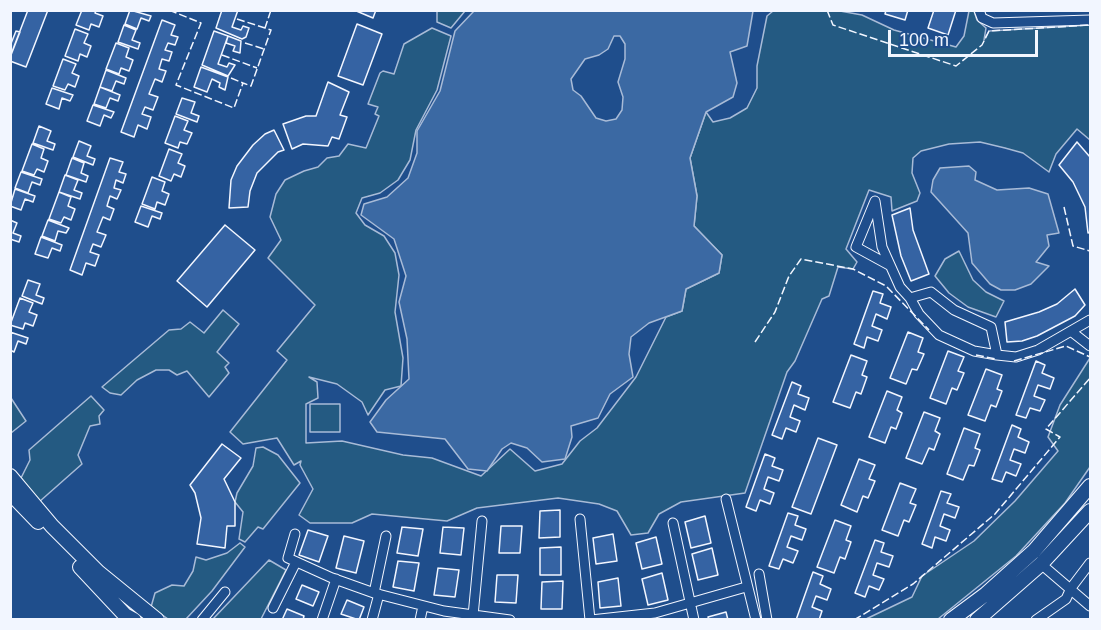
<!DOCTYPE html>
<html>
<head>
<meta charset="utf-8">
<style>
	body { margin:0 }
	#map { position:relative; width:1101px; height:630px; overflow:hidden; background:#1f4e8c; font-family:Arial,sans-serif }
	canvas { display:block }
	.frame { position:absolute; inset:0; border:12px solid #f2f6ff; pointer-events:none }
	.scale { position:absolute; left:888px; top:30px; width:150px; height:27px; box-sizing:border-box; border:3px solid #f2f6ff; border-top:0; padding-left:8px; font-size:18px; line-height:21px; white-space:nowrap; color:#f2f6ff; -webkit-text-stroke:4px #1f4e8c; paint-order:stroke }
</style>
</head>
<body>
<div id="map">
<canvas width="1101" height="630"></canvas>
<div class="frame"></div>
<div class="scale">100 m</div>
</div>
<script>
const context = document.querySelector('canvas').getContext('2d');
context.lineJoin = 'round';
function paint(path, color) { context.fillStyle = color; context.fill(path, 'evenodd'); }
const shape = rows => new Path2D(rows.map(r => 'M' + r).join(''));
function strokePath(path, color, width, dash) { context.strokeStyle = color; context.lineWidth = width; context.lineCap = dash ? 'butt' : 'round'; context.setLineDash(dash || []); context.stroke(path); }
const green = shape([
	[437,11,437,10,465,11,451,28,437,22,437,11],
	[773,11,840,11,862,15,894,30,956,47,964,36,969,11,974,11,977,20,986,28,984,40,989,31,1090,25,1090,140,1077,129,1056,154,1049,172,1023,153,1005,148,980,142,949,144,921,151,913,158,912,173,920,193,917,201,892,211,891,197,869,190,846,249,857,262,853,269,838,267,829,296,822,299,795,361,787,372,745,493,681,502,659,514,648,533,631,535,617,511,599,504,558,498,477,508,447,521,372,514,352,523,310,523,299,515,313,489,300,465,301,461,294,465,277,438,243,444,230,432,287,360,277,351,315,305,268,258,281,240,270,217,276,194,285,180,304,171,318,167,327,158,339,156,348,144,366,148,379,116,375,114,378,107,368,104,380,73,383,71,394,74,404,44,432,28,451,36,437,90,416,130,410,160,398,180,380,193,362,198,356,213,365,225,384,236,395,253,399,275,395,312,403,358,401,386,385,390,368,415,362,402,337,384,309,377,317,382,318,398,306,404,306,443,342,441,403,455,432,458,481,476,510,449,535,471,562,464,580,441,597,428,636,377,666,317,682,311,686,289,719,273,722,255,694,226,697,196,690,158,706,112,713,122,730,118,747,108,757,88,757,66,767,16,773,11],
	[959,251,973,280,986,292,1004,301,996,317,968,307,949,293,935,276,945,259,959,251],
	[223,310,239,324,217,352,229,363,225,367,229,373,209,397,187,371,177,375,169,370,156,370,137,380,121,395,110,393,102,387,169,330,181,329,190,322,204,333,223,310],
	[1090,358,1090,467,1065,503,1016,556,938,619,866,619,912,597,922,576,974,541,1015,501,1058,451,1048,437,1060,405,1090,358],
	[91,396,104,410,99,416,100,424,90,426,78,455,82,464,39,502,21,478,30,460,29,450,91,396],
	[11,398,26,421,11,433,10,433,11,398],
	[310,404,340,404,340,432,310,432,310,404],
	[263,447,278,455,300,483,263,529,258,527,245,542,239,539,243,512,235,502,237,493,253,466,256,448,263,447],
	[240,543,245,547,212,591,186,619,168,619,151,607,155,593,172,585,184,586,193,571,196,557,206,560,227,553,240,543],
	[269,560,286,570,261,619,213,619,269,560]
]);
const water = shape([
	[474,11,753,11,747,46,730,52,737,83,733,97,706,112,690,158,697,196,694,226,722,255,719,273,686,289,682,311,649,323,631,337,629,354,633,377,610,394,598,418,571,426,572,437,565,459,542,462,527,448,511,443,502,449,487,471,468,469,445,439,377,432,370,422,386,400,409,379,407,339,399,302,406,276,394,239,361,215,364,204,387,197,408,178,417,153,417,131,440,91,455,31,474,11],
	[614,36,620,36,625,44,625,59,618,82,623,97,622,110,616,119,606,121,596,118,581,96,573,90,571,79,585,59,599,55,608,49,614,36],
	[969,166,976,172,975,180,997,190,1029,188,1048,194,1059,233,1047,235,1049,246,1036,262,1049,266,1031,284,1015,290,1001,290,990,284,972,263,968,233,931,192,933,180,940,168,969,166]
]);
const building = shape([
	[28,10,48,10,26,67,10,61,10,57,28,10],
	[82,10,96,10,95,13,103,16,99,27,91,24,89,30,76,25,82,10],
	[130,10,151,16,149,21,141,18,137,29,125,24,130,10],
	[222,10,238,10,232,27,241,30,243,26,249,28,246,37,242,39,216,28,222,10],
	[354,10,376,10,373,18,354,10],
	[886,10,908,10,905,20,885,14,886,10],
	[934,10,956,10,948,35,928,28,934,10],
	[162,20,175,25,171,35,178,37,175,45,168,43,165,50,172,52,169,61,162,59,159,69,166,71,162,82,155,79,149,94,158,97,153,110,145,107,142,114,151,117,147,129,138,125,134,137,121,132,162,20],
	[357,24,382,34,363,85,338,76,357,24],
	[124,25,136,30,132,40,140,43,138,49,118,42,124,25],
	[75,29,88,34,84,43,91,46,87,57,80,54,78,61,65,56,75,29],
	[16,31,20,32,11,55,10,46,16,31],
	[214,31,228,36,218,64,227,67,229,63,235,65,228,76,202,65,214,31],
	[228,36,241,41,240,53,233,51,235,46,226,43,228,36],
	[116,43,129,48,126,57,133,60,129,71,121,68,119,74,106,69,116,43],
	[63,59,76,64,72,73,79,76,75,87,68,84,65,90,53,86,63,59],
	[201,67,228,77,225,90,219,87,220,83,212,79,207,92,194,87,201,67],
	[106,70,126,78,124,84,116,81,112,91,100,87,106,70],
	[328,82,349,92,340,115,347,117,339,139,332,137,328,146,303,144,292,149,283,124,306,116,316,116,328,82],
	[100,87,120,95,118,101,110,98,106,108,94,104,100,87],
	[52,88,73,95,70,101,62,98,59,109,46,104,52,88],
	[182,98,195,102,191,113,199,116,197,122,176,114,182,98],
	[93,105,114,112,111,118,104,115,100,126,87,121,93,105],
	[175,116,188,121,184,130,192,133,187,144,180,142,178,148,165,143,175,116],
	[39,126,51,131,47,141,55,144,53,150,33,143,39,126],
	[274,130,284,150,278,152,257,173,250,191,248,207,229,208,231,180,237,166,253,145,265,134,274,130],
	[79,141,91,146,87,156,95,159,93,165,73,157,79,141],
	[1077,142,1090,157,1090,232,1088,233,1085,207,1073,182,1059,165,1077,142],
	[32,144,44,149,41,158,48,161,44,172,37,169,34,175,22,171,32,144],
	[169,149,182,154,178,163,185,166,181,177,174,174,171,181,159,176,169,149],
	[72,158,84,163,81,173,88,176,86,182,66,175,72,158],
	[110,158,123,162,119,172,126,174,123,183,116,180,114,188,121,190,117,199,110,196,107,206,114,209,110,220,103,217,97,232,106,235,101,247,93,244,90,252,99,255,95,266,86,263,82,275,70,270,110,158],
	[21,172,42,179,40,185,32,182,28,193,15,188,21,172],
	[65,175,78,180,74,190,82,193,80,199,59,192,65,175],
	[152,177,165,182,162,191,169,194,165,205,157,202,155,209,142,204,152,177],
	[15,189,35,196,33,202,25,199,21,210,10,206,15,189],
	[59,192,71,197,68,206,75,209,71,220,64,217,61,223,49,219,59,192],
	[141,206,162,213,160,219,152,216,148,227,135,222,141,206],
	[910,208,913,230,929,274,911,281,901,256,892,215,910,208],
	[10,220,17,223,13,233,21,236,19,242,10,239,10,220],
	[48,220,69,228,66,233,58,231,55,241,42,236,48,220],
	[225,225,255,250,207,307,177,281,225,225],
	[41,237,62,245,60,251,52,248,48,258,35,254,41,237],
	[28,280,40,284,36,295,44,298,42,304,22,296,28,280],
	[1075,289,1085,305,1075,316,1037,336,1022,341,1007,342,1005,322,1039,312,1057,304,1075,289],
	[873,291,883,294,880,303,891,307,887,319,876,314,872,326,882,330,878,341,867,337,864,348,854,344,873,291],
	[20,298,33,303,29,312,37,315,33,326,25,323,23,329,10,325,20,298],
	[10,332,28,338,26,344,18,341,14,352,10,350,10,332],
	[908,332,923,338,918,352,924,354,917,370,912,369,906,384,890,378,908,332],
	[948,351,964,357,958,371,964,373,957,390,952,388,946,404,930,398,948,351],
	[851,355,867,361,862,375,867,377,861,394,856,392,850,408,833,402,851,355],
	[1036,361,1045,365,1042,373,1054,378,1050,389,1038,385,1034,396,1045,400,1040,411,1030,408,1026,418,1016,415,1036,361],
	[986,369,1002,375,997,389,1002,391,996,407,991,405,985,421,968,415,986,369],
	[792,382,801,386,798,394,809,398,805,410,794,405,790,417,800,421,796,432,786,428,782,439,772,435,792,382],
	[887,391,902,397,897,410,902,413,896,429,891,427,885,443,869,437,887,391],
	[924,412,940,418,935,431,940,434,934,450,929,448,922,464,906,458,924,412],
	[1012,425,1021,429,1018,437,1029,442,1025,453,1014,449,1010,460,1021,464,1016,476,1006,472,1002,482,992,479,1012,425],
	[964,428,980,434,975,448,980,450,974,466,969,465,963,480,947,474,964,428],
	[818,438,837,445,811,514,792,507,818,438],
	[222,444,241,458,224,479,235,502,235,526,227,526,225,548,197,544,201,518,195,493,190,485,222,444],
	[765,454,775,458,772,466,783,470,779,481,768,477,764,489,774,493,770,504,760,500,756,511,746,507,765,454],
	[859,459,875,465,869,479,875,481,868,498,863,496,857,512,841,505,859,459],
	[900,483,916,489,910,503,916,505,909,522,904,520,898,536,882,530,900,483],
	[941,491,951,494,947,503,959,507,955,518,944,514,940,526,950,530,946,541,935,537,932,548,922,544,941,491],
	[560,510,560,537,539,538,540,511,560,510],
	[788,513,798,516,795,525,806,529,802,540,791,536,787,547,798,551,793,563,783,559,779,569,769,566,788,513],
	[705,516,711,543,691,548,685,522,705,516],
	[835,520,851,526,846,540,851,542,845,559,840,557,834,573,817,567,835,520],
	[501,526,522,526,520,553,499,553,501,526],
	[402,527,423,529,418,556,397,553,402,527],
	[443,527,464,528,461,555,440,553,443,527],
	[308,530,328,536,319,562,299,555,308,530],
	[613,534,617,561,596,564,593,538,613,534],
	[344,536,364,541,356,573,336,568,344,536],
	[656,537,662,564,642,569,636,543,656,537],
	[875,540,884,543,881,552,893,556,889,567,877,563,873,575,884,579,879,590,869,586,865,597,855,593,875,540],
	[561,547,561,575,540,575,540,548,561,547],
	[712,548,718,575,698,580,692,554,712,548],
	[398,561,419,563,414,591,393,587,398,561],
	[438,568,459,570,455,597,434,595,438,568],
	[813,572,823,576,820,584,831,589,827,600,816,596,812,607,822,611,819,620,796,620,813,572],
	[662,573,668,600,648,605,642,579,662,573],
	[497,575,518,575,516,603,495,602,497,575],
	[618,578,621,606,600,608,598,582,618,578],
	[563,581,562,609,541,609,542,582,563,581],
	[302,585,319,592,313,606,296,599,302,585],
	[347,600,364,607,359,620,341,614,347,600],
	[287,609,304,616,303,620,282,620,287,609],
	[726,612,728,620,709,620,708,617,726,612]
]);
const street = shape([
	[979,10,982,18,993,23,1090,20],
	[889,265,856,247,875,201,882,247,900,287,910,298,931,292,954,310,991,327,997,355,1016,357,1038,350,1090,320],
	[910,298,919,314,939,335,974,351,997,355],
	[1072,332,1090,346],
	[726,499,756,620],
	[580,519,590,620],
	[673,523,694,620],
	[295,534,288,558,332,578,374,593,444,611,510,620],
	[1041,564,1090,606],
	[759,574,767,620],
	[374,593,386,536],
	[273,608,296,562],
	[473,616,482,521],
	[202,620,225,592],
	[322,620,336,579],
	[372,620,379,594],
	[420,620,423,606],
	[591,620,655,613,746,587],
	[1036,620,1066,599,1071,588,1090,563]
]);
const secondary = shape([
	[10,476,52,526,98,572,157,620],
	[10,493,38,522],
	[80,567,125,615,134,620],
	[951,620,986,594,1034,551,1090,486],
	[977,620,1041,564,1090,511]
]);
const fence = shape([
	[169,10,201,23,176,85,234,108,243,83,251,86,271,30,265,28,271,10],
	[827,10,833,25,956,66,982,45,989,31,1090,25],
	[237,19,265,28],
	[245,43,264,49],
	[222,55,257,68],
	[231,78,243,83],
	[1064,207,1073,246,1090,251],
	[755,342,775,312,789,276,801,259,853,269,886,286,929,330],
	[976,355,996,359],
	[1014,361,1066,346,1090,357],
	[854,620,913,584,995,514,1060,437,1046,429,1090,378]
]);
paint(green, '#245a82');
strokePath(green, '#a8bbd7', 1.5);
paint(water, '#3b69a3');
strokePath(water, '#a8bbd7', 1.5);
paint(building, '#3563a3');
strokePath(building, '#f2f6ff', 1.5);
strokePath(street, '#f2f6ff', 11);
strokePath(secondary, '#f2f6ff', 16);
strokePath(street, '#1f4e8c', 9);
strokePath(secondary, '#1f4e8c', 14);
strokePath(fence, '#f2f6ff', 1.5, [8, 3]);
</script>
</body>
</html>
